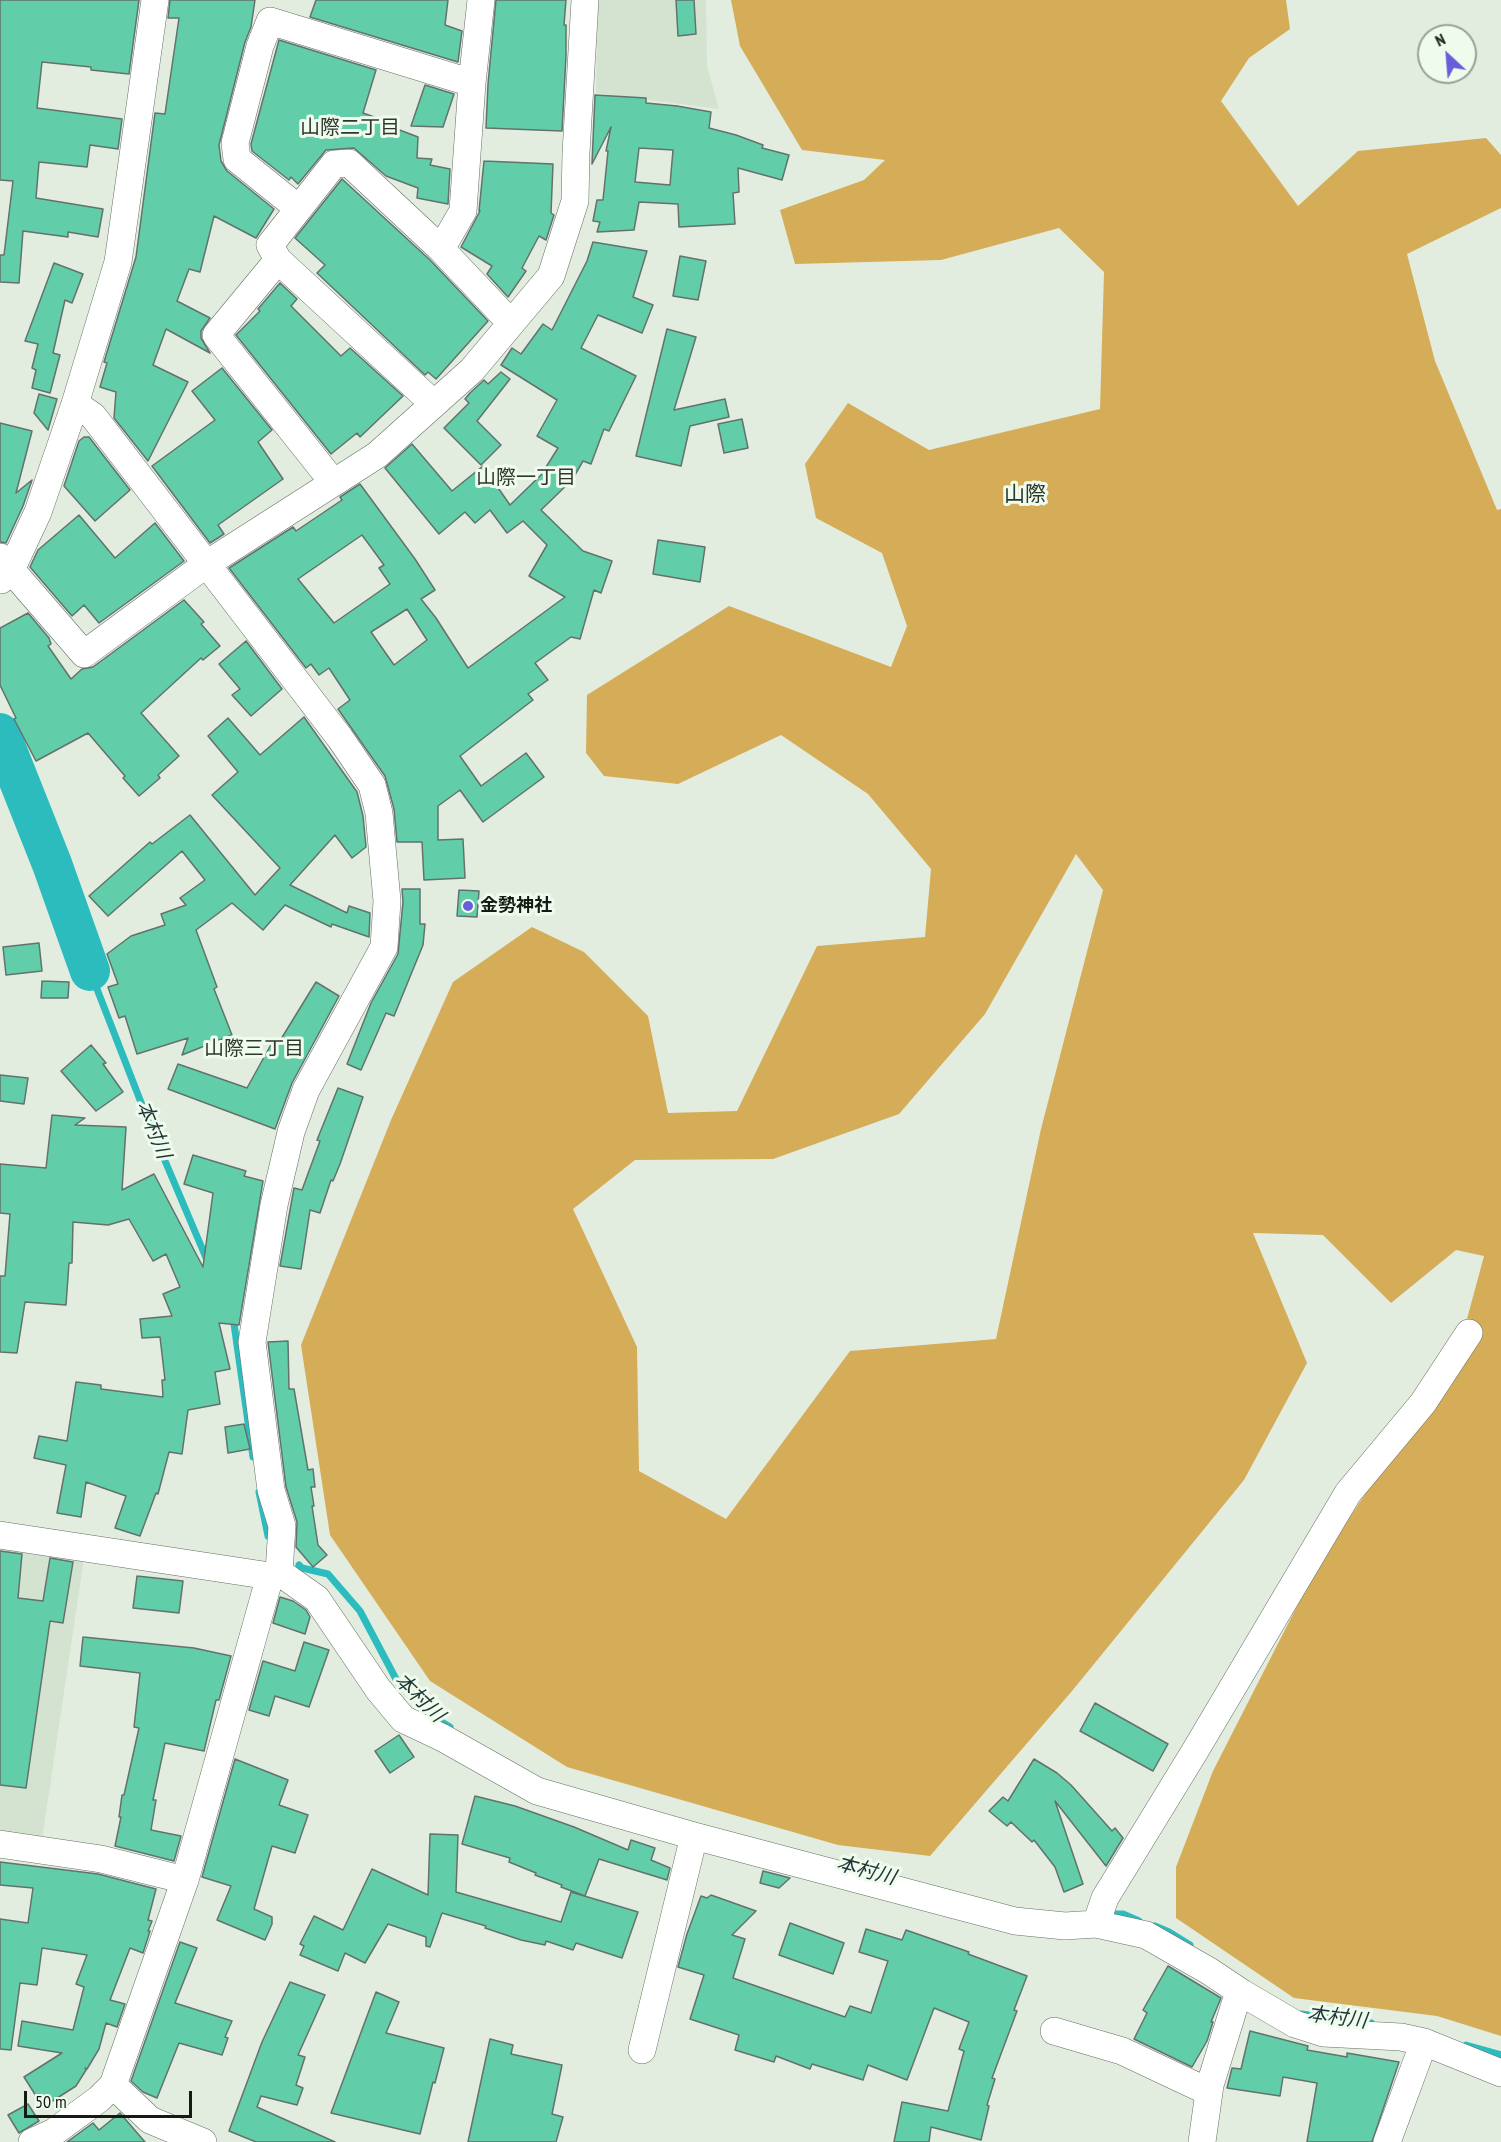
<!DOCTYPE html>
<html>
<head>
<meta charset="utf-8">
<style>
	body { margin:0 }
	#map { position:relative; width:1501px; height:2142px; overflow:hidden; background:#e2ede0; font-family:"PT Sans Narrow",sans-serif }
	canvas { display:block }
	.north { position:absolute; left:1417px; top:24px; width:60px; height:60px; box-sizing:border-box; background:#effbed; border:2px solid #98a197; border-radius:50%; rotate:334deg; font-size:16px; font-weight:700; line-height:24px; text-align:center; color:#161a15 }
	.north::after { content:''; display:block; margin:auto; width:21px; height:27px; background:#675fd9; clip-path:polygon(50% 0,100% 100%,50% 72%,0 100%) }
	.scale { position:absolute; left:24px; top:2091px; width:168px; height:27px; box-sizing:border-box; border:3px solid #161a15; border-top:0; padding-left:8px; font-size:18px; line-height:21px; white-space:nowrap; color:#161a15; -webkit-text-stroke:4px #effbed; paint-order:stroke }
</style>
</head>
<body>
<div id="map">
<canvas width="1501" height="2142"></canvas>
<div class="north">N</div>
<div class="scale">50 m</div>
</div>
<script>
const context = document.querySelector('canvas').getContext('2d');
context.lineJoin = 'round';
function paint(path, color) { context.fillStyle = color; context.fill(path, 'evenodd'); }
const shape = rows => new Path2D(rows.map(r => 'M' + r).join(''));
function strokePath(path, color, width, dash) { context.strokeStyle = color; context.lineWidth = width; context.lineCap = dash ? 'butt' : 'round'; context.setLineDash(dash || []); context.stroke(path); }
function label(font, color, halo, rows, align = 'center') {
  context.font = font + ' "PT Sans Narrow","Noto Sans JP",sans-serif'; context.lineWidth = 6; context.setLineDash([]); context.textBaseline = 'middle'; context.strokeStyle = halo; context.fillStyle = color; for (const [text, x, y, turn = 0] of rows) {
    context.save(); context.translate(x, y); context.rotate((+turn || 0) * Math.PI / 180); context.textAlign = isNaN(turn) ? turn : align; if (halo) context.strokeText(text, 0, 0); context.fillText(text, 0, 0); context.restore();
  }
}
const built = shape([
	[598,0,706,0,707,66,719,109,596,93],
	[0,1545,84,1558,42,1840,0,1835]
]);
const forest = shape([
	[731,0,1286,0,1290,29,1249,58,1221,101,1298,206,1358,151,1486,138,1501,155,1501,208,1407,254,1435,361,1497,510,1501,509,1501,2036,1437,2016,1294,1998,1176,1918,1176,1867,1213,1771,1316,1569,1458,1352,1484,1256,1456,1250,1391,1303,1323,1235,1253,1233,1307,1363,1244,1480,1072,1691,930,1856,838,1845,567,1767,430,1681,330,1535,301,1345,391,1120,453,982,532,927,584,952,648,1016,668,1113,737,1111,817,946,925,937,931,869,868,794,781,735,678,784,604,776,586,753,587,695,729,606,891,667,907,626,882,553,816,518,805,464,848,403,929,450,1100,409,1104,272,1059,228,941,260,795,264,780,210,864,180,885,160,802,150,740,46],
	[1076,854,1103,890,1041,1129,996,1339,850,1351,726,1519,639,1471,637,1347,573,1209,635,1160,773,1159,899,1114,985,1014]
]);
const stream = shape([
	[90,971,149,1123,207,1260],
	[233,1317,253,1457],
	[259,1492,268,1536],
	[299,1565,302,1568,328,1574,360,1611,397,1681,440,1721,450,1727],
	[1107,1914,1123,1914,1139,1921],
	[1155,1926,1169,1932,1190,1945],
	[1301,2014,1371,2023],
	[1466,2045,1501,2055]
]);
const river = shape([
	[0,733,52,864,90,971]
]);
const building = shape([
	[0,0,139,0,129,74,91,70,91,67,42,62,37,108,122,119,118,149,90,145,87,167,39,162,36,198,103,209,98,237,68,232,68,237,23,231,19,283,0,282,0,255,4,255,13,181,0,180,0,0],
	[170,0,255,0,251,27,245,42,219,145,221,161,227,171,274,209,256,238,214,216,200,272,189,269,177,301,210,318,201,331,201,338,210,353,166,329,153,365,188,382,148,461,114,418,116,392,100,387,107,363,104,362,136,257,155,113,165,114,179,18,168,18,170,0],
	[316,0,448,0,445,25,462,31,458,62,310,17,316,0],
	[496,0,566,0,564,25,566,25,566,55,562,131,486,128,488,84,496,0],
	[676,0,694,0,696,34,678,36,676,0],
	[279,40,376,70,363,113,377,118,376,121,418,137,417,158,432,159,430,165,450,169,448,204,417,198,418,188,386,176,354,148,326,150,298,184,291,177,289,180,252,151,251,144,279,40],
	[425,85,454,94,443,127,411,126,425,85],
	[595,95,646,98,646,103,677,106,711,112,709,128,736,135,763,145,762,148,789,155,782,180,738,168,739,192,733,193,735,224,679,227,678,204,639,202,634,230,597,232,600,222,593,221,597,200,603,200,608,151,606,151,611,127,592,164,595,95],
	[639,148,673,150,670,185,635,182,639,148],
	[484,161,553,164,551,213,554,215,546,240,539,236,522,268,526,271,508,297,487,274,492,266,461,247,480,211,479,211,484,161],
	[342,179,430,260,488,321,436,379,428,372,425,375,317,273,325,265,295,238,342,179],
	[593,242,647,251,633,297,653,305,642,333,598,315,581,348,636,376,609,431,604,429,591,464,583,461,572,480,541,510,583,551,612,561,601,593,594,590,580,639,571,637,535,663,548,680,528,694,533,700,460,756,481,786,526,753,544,777,483,822,460,790,438,806,438,840,463,839,465,878,424,880,422,842,397,842,394,809,385,776,338,709,350,700,329,668,319,675,311,664,306,668,229,568,293,527,296,531,342,500,340,497,360,484,415,559,435,590,421,599,436,618,468,668,565,597,529,576,547,545,523,521,507,533,490,510,475,523,465,512,439,534,385,468,412,444,452,491,483,466,510,505,541,475,558,448,537,436,557,400,501,365,512,348,521,354,543,324,552,330,587,261,593,242],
	[362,535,384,565,379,568,390,584,334,623,298,579,362,535],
	[407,609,427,640,394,665,371,632,407,609],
	[680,256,706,261,698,300,673,296,680,256],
	[54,263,83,274,72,303,65,300,53,353,60,355,50,393,32,388,36,370,32,368,38,344,25,341,54,263],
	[280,283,297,299,291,306,341,356,350,348,403,396,360,437,357,433,331,454,236,335,260,311,258,309,280,283],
	[667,329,696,337,674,410,725,399,729,417,690,426,681,466,636,456,667,329],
	[222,368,272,430,258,442,283,479,218,525,224,534,210,543,152,466,215,420,192,391,222,368],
	[501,372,510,379,477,421,501,445,481,465,444,428,469,403,465,399,470,393,484,380,488,384,501,372],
	[39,394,57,399,48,430,34,413,39,394],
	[742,419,748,448,724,453,718,424,742,419],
	[0,423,32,431,16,493,32,480,23,506,6,543,0,542,0,423],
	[84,437,89,437,130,490,95,521,64,486,79,441,84,437],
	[79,515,115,558,155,523,184,561,99,623,84,605,72,616,30,567,38,550,79,515],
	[658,540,705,547,700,582,653,574,658,540],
	[184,600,204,622,201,624,220,646,203,660,201,658,141,713,179,756,158,775,160,778,139,796,123,778,125,776,88,733,36,761,14,719,16,718,0,685,0,628,28,613,49,638,51,644,48,646,71,679,82,669,93,667,184,600],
	[246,641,282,689,251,716,232,695,240,689,219,664,246,641],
	[304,717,357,792,363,816,366,847,352,858,335,835,290,885,347,913,349,906,370,913,369,937,332,924,331,927,285,905,263,930,232,903,196,930,217,987,214,989,232,1035,182,1055,188,1038,137,1054,125,1016,119,1018,108,987,118,984,107,954,131,936,165,925,161,914,186,905,180,898,205,880,182,851,108,916,89,896,150,842,152,844,190,815,255,895,280,868,212,795,238,772,208,736,228,718,260,755,304,717],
	[402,889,420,889,420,924,425,924,423,945,394,1016,386,1013,361,1070,347,1064,371,1003,398,954,403,902,402,889],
	[459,890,479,891,477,917,457,916,459,890],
	[39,943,42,971,6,975,3,947,39,943],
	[42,981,69,982,68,998,41,998,42,981],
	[316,982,339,996,292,1083,275,1129,168,1089,178,1064,247,1088,273,1041,278,1044,316,982],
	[91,1045,106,1063,103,1064,123,1092,96,1111,61,1071,91,1045],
	[0,1075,28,1078,24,1104,0,1101,0,1075],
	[338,1088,363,1097,340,1164,333,1181,331,1180,320,1213,310,1210,301,1269,280,1266,294,1188,302,1190,320,1141,317,1140,338,1088],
	[52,1115,85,1118,75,1125,126,1127,122,1190,154,1174,203,1267,213,1193,184,1184,193,1155,246,1171,244,1176,263,1181,239,1325,219,1323,230,1369,215,1372,220,1404,188,1410,182,1454,169,1452,158,1494,156,1493,140,1536,115,1528,126,1496,86,1482,81,1517,57,1513,66,1465,34,1458,39,1436,67,1441,76,1382,101,1385,101,1389,163,1397,162,1380,165,1380,160,1337,142,1338,140,1319,172,1316,163,1294,180,1287,166,1254,153,1261,129,1219,108,1225,73,1222,72,1263,69,1263,66,1305,25,1302,17,1353,0,1352,0,1276,5,1276,10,1214,0,1213,0,1164,46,1168,52,1115],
	[288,1341,289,1389,294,1389,308,1470,313,1469,315,1487,311,1487,314,1506,312,1506,318,1545,327,1555,313,1567,296,1547,297,1522,286,1487,268,1342,288,1341],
	[244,1424,250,1449,228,1453,225,1427,244,1424],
	[0,1551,22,1554,18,1598,43,1601,50,1558,73,1562,63,1623,50,1621,26,1788,0,1785,0,1551],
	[137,1576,183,1581,179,1613,133,1608,137,1576],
	[280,1597,293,1601,306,1610,310,1617,305,1634,273,1623,280,1597],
	[83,1637,194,1648,231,1656,219,1700,216,1700,204,1751,165,1743,153,1800,156,1800,151,1830,181,1836,174,1861,115,1846,121,1817,119,1817,122,1795,124,1795,139,1728,134,1727,140,1673,80,1666,83,1637],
	[304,1642,329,1650,309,1707,275,1696,269,1716,249,1710,263,1661,295,1671,304,1642],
	[1095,1703,1168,1744,1153,1771,1080,1731,1095,1703],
	[399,1735,414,1757,390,1773,375,1751,399,1735],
	[235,1759,288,1780,279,1805,308,1815,295,1853,272,1846,254,1909,272,1917,272,1924,265,1940,217,1920,231,1886,202,1877,235,1759],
	[1034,1759,1057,1773,1071,1785,1112,1831,1115,1828,1123,1838,1106,1866,1055,1801,1083,1884,1064,1892,1055,1867,1034,1840,1032,1842,1011,1822,1007,1826,989,1811,1003,1797,1008,1801,1034,1759],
	[475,1796,515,1806,574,1827,628,1850,631,1840,655,1848,651,1860,670,1868,667,1880,599,1859,585,1896,561,1887,562,1885,535,1875,536,1873,509,1862,510,1858,462,1844,475,1796],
	[430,1834,458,1835,456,1892,561,1922,571,1892,638,1912,622,1958,576,1943,573,1950,546,1941,545,1945,521,1940,485,1928,486,1926,442,1913,430,1947,426,1946,426,1937,388,1924,365,1963,345,1953,338,1971,300,1955,304,1946,300,1944,314,1916,343,1930,372,1869,428,1895,430,1834],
	[0,1862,98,1874,156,1889,148,1920,152,1921,148,1931,150,1931,143,1953,130,1948,110,2000,125,2004,117,2027,106,2023,99,2049,87,2069,85,2068,86,2070,76,2086,43,2107,24,2077,62,2053,18,2046,22,2021,73,2030,84,1987,76,1984,87,1955,42,1948,37,1985,20,1983,11,2050,0,2049,0,1919,28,1923,33,1888,0,1885,0,1862],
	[763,1871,790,1878,779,1888,760,1883,763,1871],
	[711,1895,756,1911,732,1935,745,1939,733,1978,845,2017,850,2006,871,2013,888,1961,859,1952,866,1929,902,1940,906,1930,969,1952,968,1954,1027,1976,1014,2010,1017,2011,992,2078,995,2079,987,2105,989,2106,981,2140,931,2127,929,2142,894,2142,902,2102,948,2111,964,2051,959,2049,969,2022,934,2008,907,2080,868,2065,863,2080,812,2064,810,2069,776,2056,774,2062,735,2050,739,2035,690,2019,704,1975,678,1967,687,1934,701,1896,707,1898,711,1895],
	[790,1923,844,1943,833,1974,779,1955,790,1923],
	[180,1942,197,1948,175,2003,232,2021,225,2037,228,2038,222,2055,179,2043,157,2098,143,2092,131,2081,180,1942],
	[1168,1966,1221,1998,1211,2022,1213,2022,1207,2041,1192,2067,1134,2039,1147,2013,1143,2010,1168,1966],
	[290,1982,325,1995,298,2055,305,2057,296,2085,303,2088,297,2105,261,2096,257,2107,335,2142,256,2142,229,2131,262,2042,290,1982],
	[376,1992,399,2002,386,2033,444,2048,435,2083,433,2082,420,2134,331,2113,376,1992],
	[1250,2031,1308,2046,1307,2050,1347,2057,1347,2053,1399,2062,1372,2142,1307,2142,1317,2083,1283,2077,1280,2096,1227,2088,1232,2068,1241,2069,1250,2031],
	[490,2039,513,2045,511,2054,562,2065,552,2114,563,2117,556,2142,468,2142,490,2039],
	[28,2104,39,2121,19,2133,8,2115,28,2104],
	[120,2113,145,2142,67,2142,93,2123,99,2130,120,2113]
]);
const minor = shape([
	[472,83,481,0],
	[298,208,237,159,235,143,260,46,270,21,472,83,463,211,441,249,511,323],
	[278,260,216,335,333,482],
	[75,404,93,416,340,738,372,785,379,813,387,901,384,947,306,1090,291,1132,274,1205,252,1342,271,1490,282,1526,279,1572],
	[434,404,278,260,270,245,334,164,349,163,441,249],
	[0,557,84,654,205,565,377,455,472,370,551,276,575,201,576,153,585,0],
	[1,580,11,570,38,512,75,404,118,262,155,0],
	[0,1535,270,1576,279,1572],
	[279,1572,317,1599,378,1689,403,1719,443,1738,537,1791,694,1836,1015,1921,1065,1926,1096,1924,1146,1935,1209,1971,1242,1993,1295,2024,1323,2033,1401,2037,1424,2042,1501,2073],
	[0,1844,101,1859,185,1880],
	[1096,1924,1105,1898,1195,1751,1348,1493,1423,1403,1469,1333],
	[1054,2031,1122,2051,1209,2092],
	[642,2050,694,1836],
	[113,2085,150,2120,203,2142],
	[32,2142,54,2132,99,2099,113,2085,185,1880,270,1576],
	[1202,2142,1210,2085,1235,2004,1242,1993],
	[1387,2142,1424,2042]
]);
const markers = [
	[468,906,6,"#675fd9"]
];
const poiNames = [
	["金勢神社",480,906]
];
const neighbourhoodNames = [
	["山際二丁目",350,128],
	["山際一丁目",526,478],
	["山際三丁目",254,1049]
];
const waterNames = [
	["本村川",153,1130,68],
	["本村川",419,1698,44],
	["本村川",866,1871,15],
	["本村川",1337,2018,7]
];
const quarterNames = [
	["山際",1025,495]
];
paint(built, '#d3e3cf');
paint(forest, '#d5ac57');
strokePath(stream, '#2dbcbe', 7);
strokePath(river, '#2dbcbe', 40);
paint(building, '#62cea9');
strokePath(building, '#62726c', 1.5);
strokePath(minor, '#656f63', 28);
strokePath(minor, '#fff', 27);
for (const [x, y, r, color] of markers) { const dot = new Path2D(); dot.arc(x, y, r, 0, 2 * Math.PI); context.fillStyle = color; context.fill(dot); strokePath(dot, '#effbed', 2); }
label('bold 18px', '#161a15', '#effbed', poiNames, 'left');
label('20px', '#2f372d', '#effbed', neighbourhoodNames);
label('italic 20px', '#1f3637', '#effbed', waterNames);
label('21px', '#2f372d', '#effbed', quarterNames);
</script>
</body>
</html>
